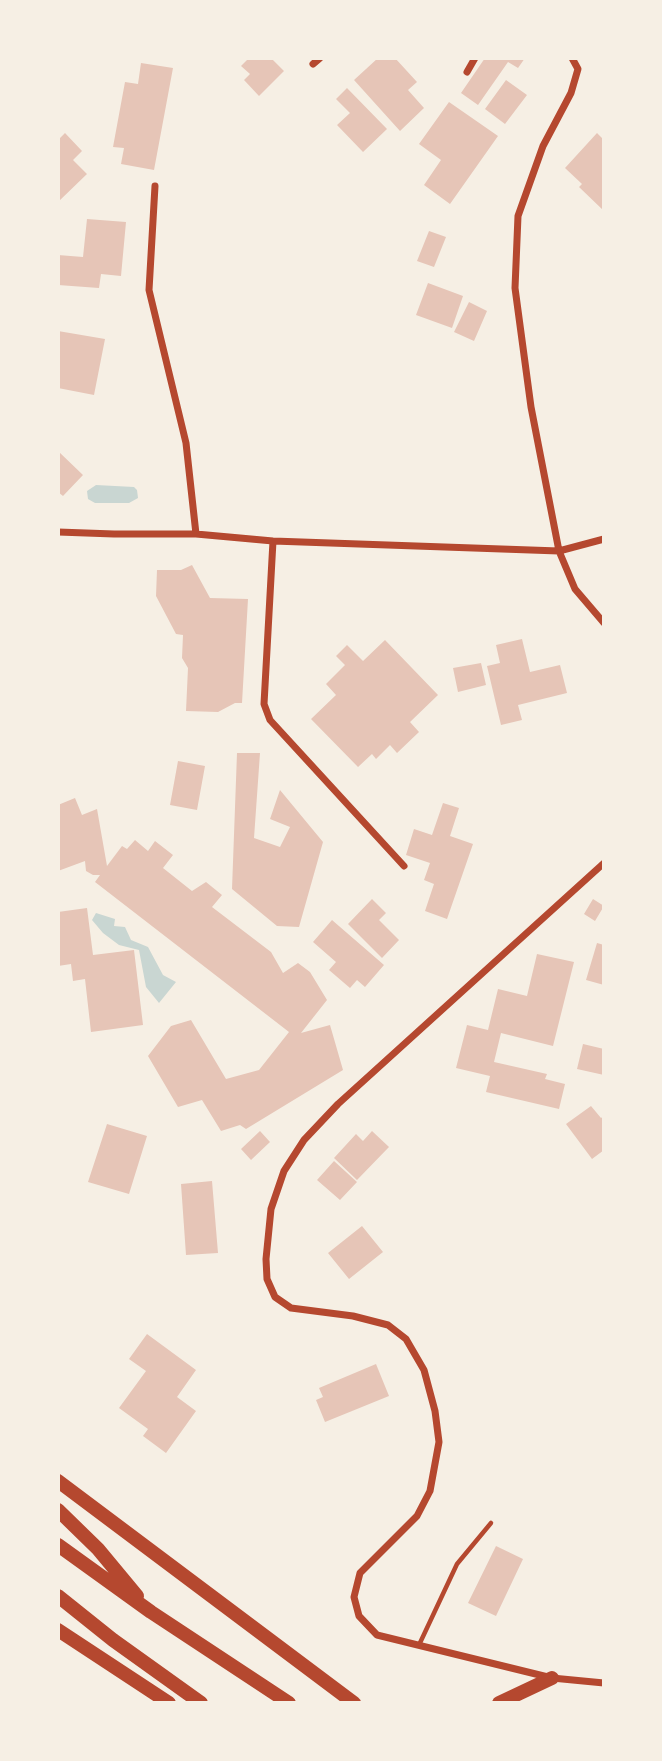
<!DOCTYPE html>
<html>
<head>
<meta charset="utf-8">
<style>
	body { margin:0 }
	#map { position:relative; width:662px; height:1761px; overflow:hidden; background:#f6efe4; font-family:Lora,serif }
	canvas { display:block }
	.frame { position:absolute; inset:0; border:60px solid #f6efe4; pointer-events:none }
</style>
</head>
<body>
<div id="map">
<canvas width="662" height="1761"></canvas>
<div class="frame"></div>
</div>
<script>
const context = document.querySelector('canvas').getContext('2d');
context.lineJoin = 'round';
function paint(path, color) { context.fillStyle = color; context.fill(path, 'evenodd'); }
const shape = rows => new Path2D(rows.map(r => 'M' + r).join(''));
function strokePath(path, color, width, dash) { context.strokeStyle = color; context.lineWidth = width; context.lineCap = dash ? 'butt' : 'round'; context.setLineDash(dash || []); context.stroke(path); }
const water = shape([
	[96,485,134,487,137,490,138,498,129,503,95,503,88,499,87,491],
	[96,913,115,919,114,926,125,927,131,940,148,947,163,975,176,982,159,1003,146,987,139,950,119,945,103,933,92,920]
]);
const building = shape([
	[249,58,271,58,284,71,259,96,244,80,250,74,241,66],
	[378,58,395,58,417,82,408,90,424,108,400,131,354,80],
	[485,58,525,58,518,68,508,62,478,105,461,93],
	[141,63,173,68,154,170,121,164,124,148,113,147,125,82,138,84],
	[506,80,527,95,505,124,485,109],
	[347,88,387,129,363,152,337,125,350,113,336,99],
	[449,102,498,136,450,204,424,185,441,160,419,144],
	[65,133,82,151,73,160,87,174,58,202,58,140],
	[597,133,604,140,604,211,579,187,582,184,565,168],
	[87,219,126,222,121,276,101,274,99,288,58,285,58,255,83,257],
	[429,231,446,237,434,267,417,261],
	[428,283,463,296,452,328,416,315],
	[469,302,487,311,474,341,454,332],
	[58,331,105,339,94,395,58,388],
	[58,451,83,475,63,496,58,492],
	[192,565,210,598,248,599,242,703,235,703,218,712,186,711,188,668,182,658,183,635,176,634,156,596,157,570,181,570],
	[522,639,530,672,560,665,567,693,518,705,522,720,501,725,487,666,500,663,496,645],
	[385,640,438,695,410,722,419,732,397,753,390,745,376,759,372,754,358,767,311,719,336,695,326,684,345,665,336,656,347,645,363,661],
	[481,663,486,685,458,692,453,668],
	[237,753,260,753,254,838,280,847,290,827,270,819,280,790,323,842,299,927,277,926,232,889],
	[178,761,205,766,197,810,170,805],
	[75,798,82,815,97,809,107,866,122,846,127,849,135,840,148,851,155,841,173,855,163,868,192,891,206,882,222,895,212,907,271,952,283,973,298,963,310,972,327,1000,301,1033,330,1025,343,1070,246,1129,240,1125,221,1131,202,1100,178,1107,148,1056,171,1026,191,1020,226,1079,259,1070,289,1032,95,882,100,875,93,875,86,871,85,861,58,871,58,805],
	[443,803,459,808,450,836,473,844,447,919,425,911,434,884,424,880,430,863,406,855,414,829,432,835],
	[372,899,386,913,379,920,399,940,382,958,348,924],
	[593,899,604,906,595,921,584,914],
	[87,908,93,955,134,950,143,1025,91,1032,85,979,73,981,71,964,58,966,58,912],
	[332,920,384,965,365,987,357,980,350,988,329,970,336,962,313,942],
	[597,943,604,945,604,985,586,980],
	[537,954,574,962,553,1046,501,1033,494,1062,547,1074,545,1079,565,1084,559,1109,486,1092,490,1076,456,1068,467,1025,488,1030,498,989,527,996],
	[583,1044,604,1049,604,1075,577,1069],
	[591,1106,601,1118,604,1116,604,1150,592,1159,566,1124],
	[107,1124,147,1136,129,1194,88,1182],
	[260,1131,270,1142,251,1160,241,1149],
	[372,1131,389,1147,357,1180,334,1158,356,1134,363,1141],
	[334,1161,357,1182,340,1200,317,1180],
	[212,1181,218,1253,186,1255,181,1184],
	[362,1226,383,1252,349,1279,328,1253],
	[147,1334,196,1370,177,1397,196,1411,166,1453,143,1436,148,1429,119,1408,146,1371,129,1359],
	[376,1364,389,1396,325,1422,316,1400,323,1397,319,1388],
	[496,1546,523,1559,496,1616,468,1603]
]);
const service = shape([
	[419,1645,457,1564,491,1523]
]);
const minor = shape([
	[572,58,578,69,571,93,543,146,518,216,515,288,531,407,559,551,575,589,604,623],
	[313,64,320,58],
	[467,72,475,58],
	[155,186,149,290,186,443,196,534],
	[58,532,114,534,196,534,273,541,559,551,604,539],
	[273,541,264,704,270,720,404,866],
	[604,863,338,1104,304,1140,284,1171,271,1209,266,1259,267,1279,275,1297,291,1308,353,1316,388,1325,406,1339,424,1370,435,1411,439,1442,430,1491,417,1516,360,1573,354,1597,359,1616,377,1635,552,1678,604,1683]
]);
const primary = shape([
	[58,1481,354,1703],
	[58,1510,98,1549,137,1596],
	[58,1545,151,1612,289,1703],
	[58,1596,113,1640,201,1703],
	[58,1630,169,1703],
	[499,1703,552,1678]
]);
paint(water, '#c9d6d2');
paint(building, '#e6c5b7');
strokePath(service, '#b5482f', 4.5);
strokePath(minor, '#b5482f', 7);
strokePath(primary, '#b5482f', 14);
</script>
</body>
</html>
